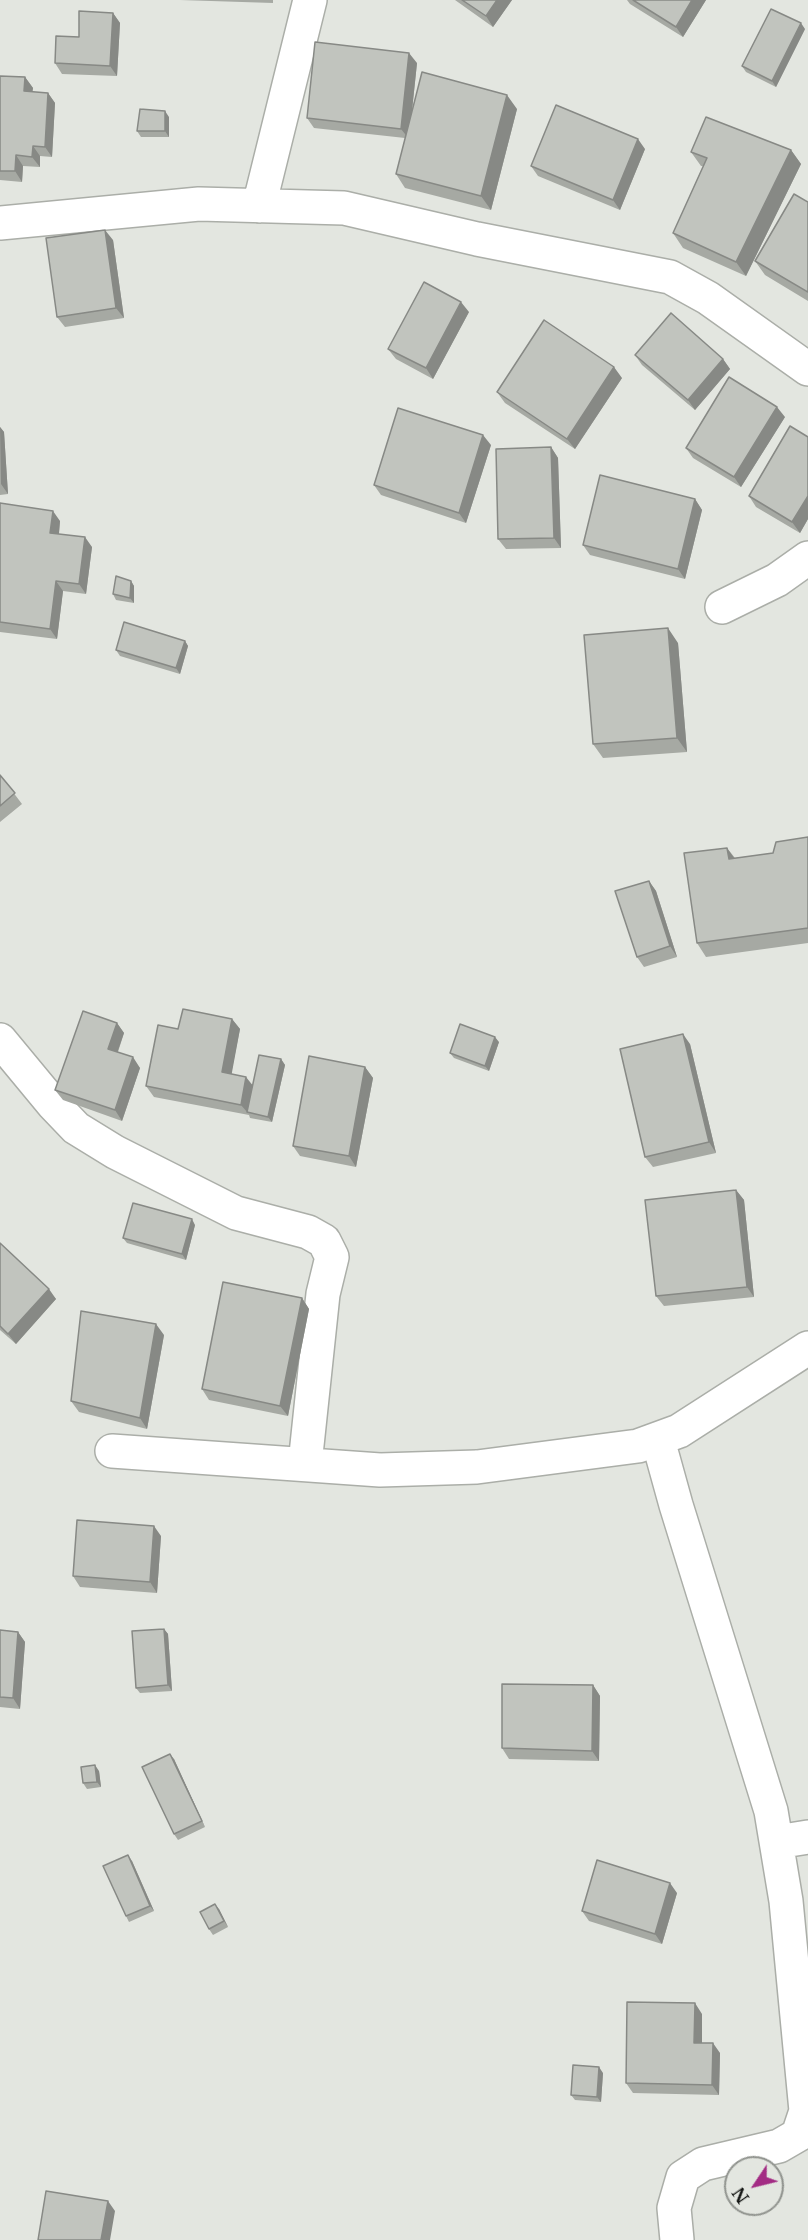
<!DOCTYPE html>
<html>
<head>
<meta charset="utf-8">
<style>
	body { margin:0 }
	#map { position:relative; width:808px; height:2240px; overflow:hidden; background:#e3e6e0; font-family:"Libre Baskerville",serif }
	canvas { display:block }
	.north { position:absolute; left:724px; top:2156px; width:60px; height:60px; box-sizing:border-box; background:#e3e6e0; border:2px solid #90938e; border-radius:50%; rotate:235deg; font-size:16px; font-weight:700; line-height:24px; text-align:center; color:#141614 }
	.north::after { content:''; display:block; margin:auto; width:21px; height:27px; background:#a32c84; clip-path:polygon(50% 0,100% 100%,50% 72%,0 100%) }
</style>
</head>
<body>
<div id="map">
<canvas width="808" height="2240"></canvas>
<div class="north">N</div>
</div>
<script>
const context = document.querySelector('canvas').getContext('2d');
context.lineJoin = 'round';
const shape = rows => new Path2D(rows.map(r => 'M' + r).join(''));
function strokePath(path, color, width, dash) { context.strokeStyle = color; context.lineWidth = width; context.lineCap = dash ? 'butt' : 'round'; context.setLineDash(dash || []); context.stroke(path); }
function paint(path, color) { context.fillStyle = color; context.fill(path, 'evenodd'); }
const street = shape([
	[259,206,310,0],
	[0,223,199,204,344,208,477,239,670,277,708,298,808,369],
	[722,607,777,580,808,558],
	[0,1040,53,1104,76,1128,115,1152,236,1213,308,1232,324,1241,332,1257,323,1294,305,1464],
	[658,1440,676,1505,771,1811,786,1901,806,2111,798,2135,779,2146,703,2164,683,2177,674,2208,677,2240],
	[112,1451,380,1470,477,1467,638,1446,679,1431,808,1348],
	[777,1842,808,1837]
]);
const wall = shape([
	[180,0,273,0,273,3],
	[455,0,512,0,493,27],
	[627,0,706,0,683,37,630,4],
	[113,13,120,23,117,76,62,74,55,63,79,37],
	[805,29,776,87,746,72,742,66],
	[417,63,412,111,517,109,491,210,405,188,396,174,405,138,314,128,307,118],
	[0,76,25,77,33,88,32,92,48,93,55,103,52,157,40,156,40,167,23,166,22,182,0,180],
	[169,117,169,137,141,137,137,131],
	[645,149,620,210,538,176,531,166],
	[791,150,801,164,746,276,683,248,673,233,703,166,701,166,691,152],
	[808,202,808,301,765,275,755,261],
	[113,240,124,318,65,327,57,317],
	[469,312,433,379,396,359,388,349],
	[635,355,723,359,730,369,695,410,642,365],
	[622,378,575,449,505,403,497,392],
	[785,417,741,487,693,458,686,448],
	[0,427,4,432,8,494,0,495],
	[808,437,808,519,800,533,756,507,749,496],
	[491,445,466,523,381,495,374,485],
	[551,447,558,458,561,548,506,549,498,539],
	[695,499,702,510,685,579,590,555,583,545],
	[0,503,60,521,59,534,92,547,86,594,63,591,57,639,0,632],
	[131,581,134,586,134,603,116,600,113,594],
	[185,641,188,646,180,674,120,656,116,650],
	[678,643,687,752,603,758,593,744],
	[0,775,22,804,0,822],
	[808,837,808,943,706,957,697,943,727,848,735,858,773,853],
	[649,881,656,891,677,957,644,967,637,957],
	[232,1019,240,1029,231,1074,253,1085,281,1059,285,1065,272,1122,250,1118,249,1115,154,1097,146,1086,178,1029],
	[117,1023,124,1033,118,1052,140,1068,122,1121,63,1100,55,1090],
	[499,1042,489,1071,454,1058,450,1053],
	[690,1044,716,1153,653,1167,645,1157],
	[365,1067,373,1078,356,1167,300,1156,293,1146],
	[736,1190,744,1200,754,1297,664,1306,656,1296],
	[195,1225,186,1260,127,1243,123,1238],
	[0,1243,56,1299,16,1344,0,1330],
	[302,1298,309,1309,288,1416,209,1400,202,1389],
	[164,1335,147,1429,79,1412,71,1401],
	[161,1536,157,1593,80,1587,73,1576],
	[164,1629,168,1634,172,1691,140,1693,136,1688],
	[0,1630,18,1632,25,1642,20,1709,0,1707],
	[593,1685,600,1696,599,1761,509,1759,502,1748],
	[174,1759,205,1827,178,1840,174,1834],
	[99,1771,101,1787,87,1789,83,1783],
	[132,1861,154,1911,129,1922,126,1916],
	[677,1893,662,1944,589,1921,582,1911],
	[219,1909,228,1927,213,1935,209,1929],
	[702,2014,702,2043,720,2053,719,2095,633,2093,626,2083],
	[603,2073,601,2102,575,2100,571,2095]
]);
const shadedWall = shape([
	[497,0,512,0,493,27,486,16],
	[692,0,706,0,683,37,676,27],
	[113,13,120,23,117,76,110,66],
	[801,23,805,29,776,87,772,81],
	[409,53,417,63,409,139,401,129],
	[25,77,33,88,31,102,24,91],
	[48,93,55,103,52,157,45,147],
	[507,95,517,109,491,210,481,196],
	[165,111,169,117,169,137,165,131],
	[638,139,645,149,620,210,613,200],
	[33,146,40,156,40,167,32,157],
	[791,150,801,164,746,276,736,262],
	[16,155,23,166,22,182,15,171],
	[105,230,113,240,124,318,116,308],
	[461,302,469,312,433,379,426,368],
	[723,359,730,369,695,410,688,400],
	[614,367,622,378,575,449,567,439],
	[777,407,785,417,741,487,734,477],
	[0,427,4,432,8,494,1,484],
	[483,435,491,445,466,523,459,513],
	[551,447,558,458,561,548,554,538],
	[808,496,808,519,800,533,792,522],
	[695,499,702,510,685,579,678,569],
	[53,511,60,521,58,543,50,533],
	[85,537,92,547,86,594,79,584],
	[56,581,63,591,57,639,50,629],
	[131,581,134,586,134,603,130,598],
	[668,628,678,643,687,752,677,738],
	[185,641,188,646,180,674,176,668],
	[727,848,737,862,729,859],
	[649,881,656,891,677,957,670,946],
	[232,1019,240,1029,230,1083,222,1072],
	[117,1023,124,1033,115,1059,108,1049],
	[683,1034,690,1044,716,1153,709,1142],
	[495,1037,499,1042,489,1071,485,1066],
	[133,1057,140,1068,122,1121,115,1110],
	[281,1059,285,1065,272,1122,268,1117],
	[365,1067,373,1078,356,1167,349,1156],
	[246,1077,254,1087,247,1112,241,1105],
	[736,1190,744,1200,754,1297,747,1287],
	[192,1219,195,1225,186,1260,182,1254],
	[49,1289,56,1299,16,1344,8,1334],
	[302,1298,309,1309,288,1416,280,1406],
	[156,1324,164,1335,147,1429,140,1418],
	[154,1526,161,1536,157,1593,150,1582],
	[164,1629,168,1634,172,1691,168,1685],
	[18,1632,25,1642,20,1709,13,1698],
	[593,1685,600,1696,599,1761,592,1751],
	[170,1754,174,1759,205,1827,202,1821],
	[95,1765,99,1771,101,1787,97,1782],
	[128,1855,132,1861,154,1911,150,1906],
	[670,1883,677,1893,662,1944,655,1934],
	[215,1904,219,1909,228,1927,224,1921],
	[695,2003,702,2014,702,2053,694,2043],
	[713,2043,720,2053,719,2095,712,2085],
	[599,2067,603,2073,601,2102,597,2097],
	[108,2201,115,2211,110,2240,101,2240]
]);
const building = shape([
	[462,0,497,0,486,16,462,0],
	[633,0,692,0,676,27,633,0],
	[771,9,801,23,772,81,742,66,771,9],
	[79,11,113,13,110,66,55,63,56,36,79,37,79,11],
	[315,42,409,53,401,129,307,118,315,42],
	[422,72,507,95,481,196,396,174,422,72],
	[0,76,25,77,24,91,48,93,45,147,33,146,32,157,16,155,15,171,0,171,0,76],
	[556,105,638,139,613,200,531,166,556,105],
	[140,109,165,111,165,131,137,131,140,109],
	[706,117,791,150,736,262,673,233,707,158,691,152,706,117],
	[794,194,808,202,808,292,755,261,794,194],
	[105,230,116,308,57,317,46,238,105,230],
	[424,282,461,302,426,368,388,349,424,282],
	[671,313,723,359,688,400,635,355,671,313],
	[544,320,614,367,567,439,497,392,544,320],
	[729,377,777,407,734,477,686,448,729,377],
	[398,408,483,435,459,513,374,485,398,408],
	[790,426,808,437,808,496,792,522,749,496,790,426],
	[551,447,554,538,498,539,496,449,551,447],
	[600,475,695,499,678,569,583,545,600,475],
	[0,503,53,511,50,533,85,537,79,584,56,581,50,629,0,622,0,503],
	[116,576,131,581,130,598,113,594,116,576],
	[124,622,185,641,176,668,116,650,124,622],
	[668,628,677,738,593,744,584,635,668,628],
	[0,775,15,793,0,806,0,775],
	[808,837,808,928,697,943,684,853,727,848,729,859,773,853,776,842,808,837],
	[649,881,670,946,637,957,615,891,649,881],
	[183,1009,232,1019,222,1072,246,1077,241,1105,146,1086,158,1025,178,1029,183,1009],
	[83,1011,117,1023,108,1049,133,1057,115,1110,55,1090,83,1011],
	[460,1024,495,1037,485,1066,450,1053,460,1024],
	[683,1034,709,1142,645,1157,620,1049,683,1034],
	[259,1055,281,1059,268,1117,247,1112,259,1055],
	[309,1056,365,1067,349,1156,293,1146,309,1056],
	[736,1190,747,1287,656,1296,645,1200,736,1190],
	[133,1203,192,1219,182,1254,123,1238,133,1203],
	[0,1243,49,1289,8,1334,0,1326,0,1243],
	[223,1282,302,1298,280,1406,202,1389,223,1282],
	[81,1311,156,1324,140,1418,71,1401,81,1311],
	[77,1520,154,1526,150,1582,73,1576,77,1520],
	[164,1629,168,1685,136,1688,132,1631,164,1629],
	[0,1630,18,1632,13,1698,0,1697,0,1630],
	[502,1684,593,1685,592,1751,502,1748,502,1684],
	[170,1754,202,1821,174,1834,142,1767,170,1754],
	[95,1765,97,1782,83,1783,81,1767,95,1765],
	[128,1855,150,1906,126,1916,103,1866,128,1855],
	[597,1860,670,1883,655,1934,582,1911,597,1860],
	[215,1904,224,1921,209,1929,200,1912,215,1904],
	[627,2002,695,2003,694,2043,713,2043,712,2085,626,2083,627,2002],
	[573,2065,599,2067,597,2097,571,2095,573,2065],
	[46,2191,108,2201,101,2240,38,2240,46,2191]
]);
strokePath(street, '#abaea8', 36);
strokePath(street, '#fff', 33);
paint(wall, '#a6a9a3');
paint(shadedWall, '#878985');
paint(building, '#c1c4be');
strokePath(building, '#878985', 1.5);
</script>
</body>
</html>
